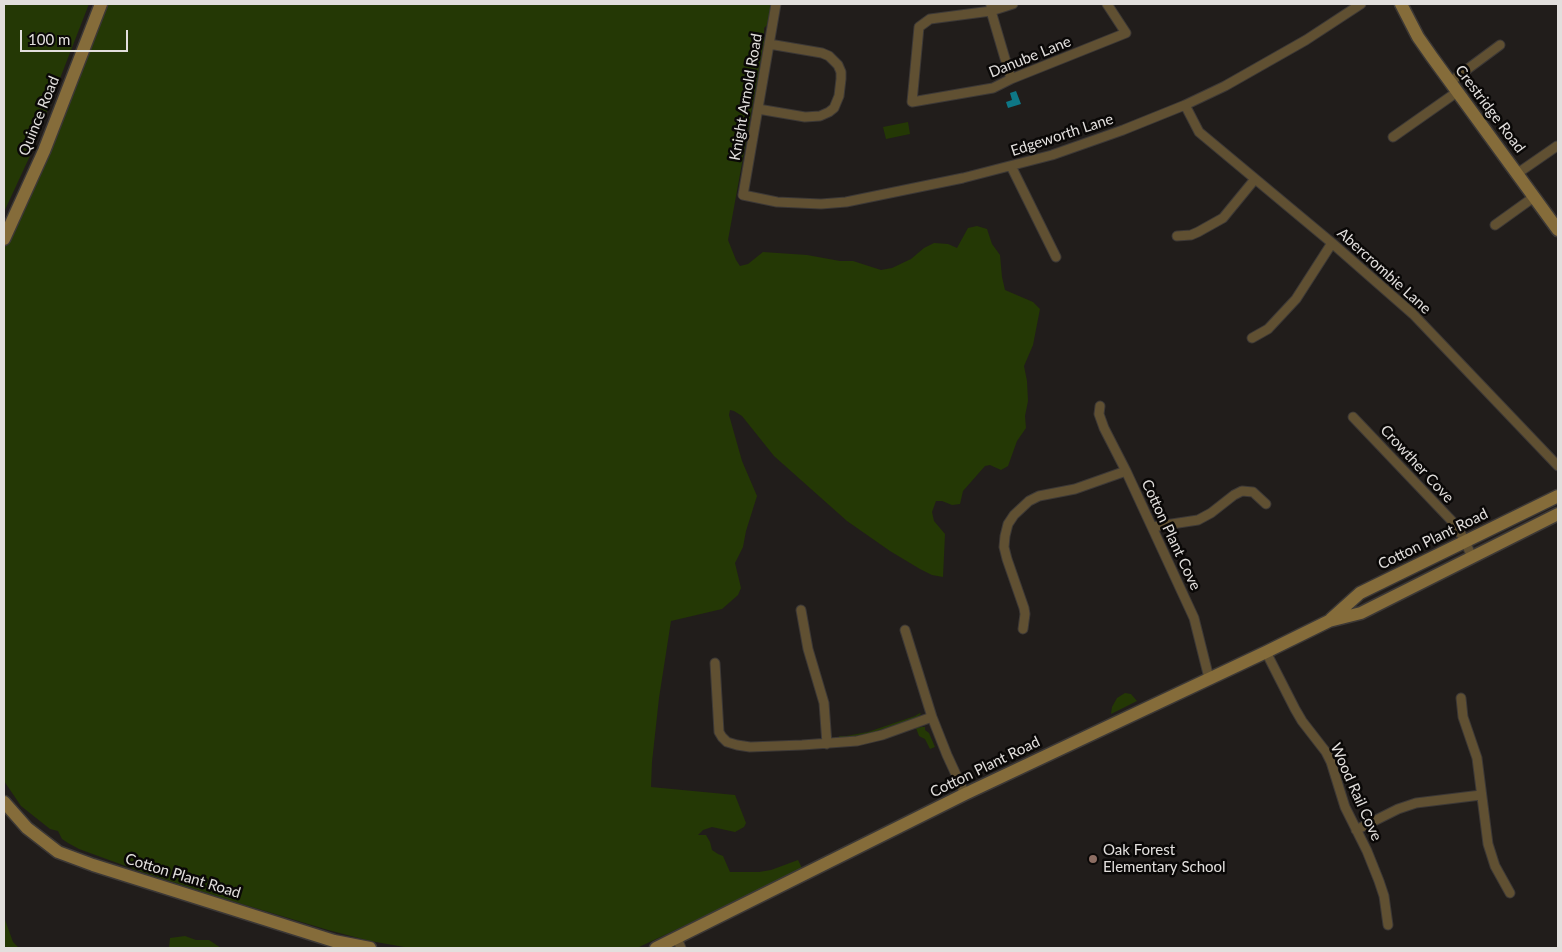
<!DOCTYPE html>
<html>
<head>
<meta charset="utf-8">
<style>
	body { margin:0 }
	#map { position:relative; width:1562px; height:952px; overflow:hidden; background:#211d1b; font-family:Lato,sans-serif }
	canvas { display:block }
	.frame { position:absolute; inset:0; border:5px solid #e2dfdd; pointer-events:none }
	.scale { position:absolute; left:20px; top:30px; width:108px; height:22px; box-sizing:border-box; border:2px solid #e2dfdd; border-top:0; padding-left:6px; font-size:15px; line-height:18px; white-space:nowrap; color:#e2dfdd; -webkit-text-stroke:4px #0a0807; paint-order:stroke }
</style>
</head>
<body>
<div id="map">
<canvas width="1562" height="952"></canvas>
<div class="frame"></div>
<div class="scale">100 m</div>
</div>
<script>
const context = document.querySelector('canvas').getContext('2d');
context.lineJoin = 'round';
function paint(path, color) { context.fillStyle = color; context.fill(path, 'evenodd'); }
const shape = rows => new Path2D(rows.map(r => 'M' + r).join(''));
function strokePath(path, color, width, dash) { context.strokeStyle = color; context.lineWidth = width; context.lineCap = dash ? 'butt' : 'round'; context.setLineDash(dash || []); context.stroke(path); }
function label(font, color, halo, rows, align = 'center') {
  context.font = font + ' Lato,sans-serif'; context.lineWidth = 5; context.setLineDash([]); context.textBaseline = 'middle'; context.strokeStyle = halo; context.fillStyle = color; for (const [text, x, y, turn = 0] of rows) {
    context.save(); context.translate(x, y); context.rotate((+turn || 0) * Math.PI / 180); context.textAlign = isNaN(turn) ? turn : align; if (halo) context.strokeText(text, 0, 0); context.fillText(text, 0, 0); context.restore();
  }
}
const green = shape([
	[4,4,89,4,29,158,4,212],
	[105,4,772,4,767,25,764,28,764,43,728,240,736,260,740,266,748,264,763,252,807,255,840,261,853,261,881,270,892,268,911,259,924,248,934,243,948,244,957,248,968,228,977,226,987,229,992,244,1000,255,1002,277,1005,290,1033,302,1040,309,1033,345,1024,366,1027,381,1028,401,1025,416,1026,428,1017,441,1008,466,1001,470,990,465,985,466,963,491,960,504,952,505,942,501,936,501,932,512,934,521,945,534,943,577,932,575,920,569,890,551,847,521,774,456,742,416,734,411,730,410,729,415,742,461,757,496,746,531,743,547,735,563,741,588,738,595,722,609,671,621,659,698,652,762,651,787,735,795,746,823,744,827,735,832,712,827,703,830,698,835,706,835,710,842,712,850,718,854,723,856,730,872,759,872,771,870,798,860,803,870,637,948,410,948,370,941,328,930,222,898,142,872,79,849,68,843,62,839,58,831,50,829,21,806,4,781,4,239],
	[908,122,910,134,886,139,883,127],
	[1125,693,1131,694,1137,701,1111,714,1112,707,1117,698],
	[920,713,921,714,916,718,871,733,845,738,839,737,839,736,846,736,868,732,915,716],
	[922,727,925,727,925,730,929,733,935,747,930,749,925,739,919,736,916,728],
	[1030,746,1035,746,1038,749,1018,758,1018,754,1019,751],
	[4,917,13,942,19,948,4,948],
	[185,936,196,940,209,940,221,948,169,948,170,938]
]);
const water = shape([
	[1016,91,1021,104,1008,108,1006,102,1012,100,1010,93]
]);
const street = shape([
	[776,4,743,195,777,202,821,204,846,202,963,178,1052,155,1123,130,1185,105,1225,86,1306,40,1361,4],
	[991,4,991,11,1011,79],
	[1013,4,991,11,930,19,919,27,912,102,993,88,1011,79,1126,33,1107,4],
	[1450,82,1500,45],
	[1185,105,1199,132,1332,243,1413,314,1558,466],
	[758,109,805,117,820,116,829,112,834,108,839,96,841,79,841,72,838,65,829,56,822,53,769,44],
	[1393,137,1457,92],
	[1011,166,1056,257],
	[1518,173,1557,146],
	[1495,225,1534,197],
	[1177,236,1191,235,1198,232,1223,218,1255,179],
	[1252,338,1268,329,1296,299,1332,243],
	[1100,406,1099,414,1104,428,1126,471,1194,618,1209,678],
	[1353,417,1451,520,1463,537,1472,557],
	[1152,527,1198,520,1211,513,1234,495,1242,491,1253,492,1266,504],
	[801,610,808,649,824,703,827,744],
	[1023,629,1025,614,1024,608,1007,559,1004,547,1005,536,1008,524,1014,515,1029,501,1039,496,1075,489,1126,471],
	[905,630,932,717,947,755,965,794],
	[1266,652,1295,709,1302,721,1326,752,1331,762,1345,807,1367,851,1379,881,1384,896,1388,925],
	[715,663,719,732,722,737,727,742,737,745,750,747,802,745,857,741,882,735,932,717],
	[1461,698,1463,717,1477,758,1488,844,1495,866,1510,893],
	[1356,830,1398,809,1416,803,1481,795],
	[677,938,681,948]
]);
const secondary = shape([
	[1401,4,1418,37,1432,57,1558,230],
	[4,239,44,151,101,4],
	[1331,619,1360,593,1558,496],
	[4,802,27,828,58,852,93,865,334,941,370,948],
	[656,948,965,794,1266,652,1329,621,1361,613,1558,514]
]);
const markers = [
	[1093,859,5,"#8d6e63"]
];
const streetNames = [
	["Danube Lane",1030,57,-22],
	["Knight Arnold Road",746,97,-80],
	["Crestridge Road",1490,109,53],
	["Quince Road",39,116,-68],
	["Edgeworth Lane",1062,135,-18],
	["Abercrombie Lane",1384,271,42],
	["Crowther Cove",1417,464,47],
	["Cotton Plant Cove",1171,535,65],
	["Cotton Plant Road",1433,539,-26],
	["Cotton Plant Road",985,767,-26],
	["Wood Rail Cove",1356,792,66],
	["Cotton Plant Road",183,876,17]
];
const poiNames = [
	["Oak Forest",1103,850],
	["Elementary School",1103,867]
];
paint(green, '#243805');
paint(water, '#0e7786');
strokePath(street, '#3c3836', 11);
strokePath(secondary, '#3c3836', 15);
strokePath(street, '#605032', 9);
strokePath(secondary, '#856c3a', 12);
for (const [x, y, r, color] of markers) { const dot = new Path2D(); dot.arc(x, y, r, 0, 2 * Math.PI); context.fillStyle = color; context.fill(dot); strokePath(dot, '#0a0807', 2); }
label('15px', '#e2dfdd', '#0a0807', streetNames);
label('15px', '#e2dfdd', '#0a0807', poiNames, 'left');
</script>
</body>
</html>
